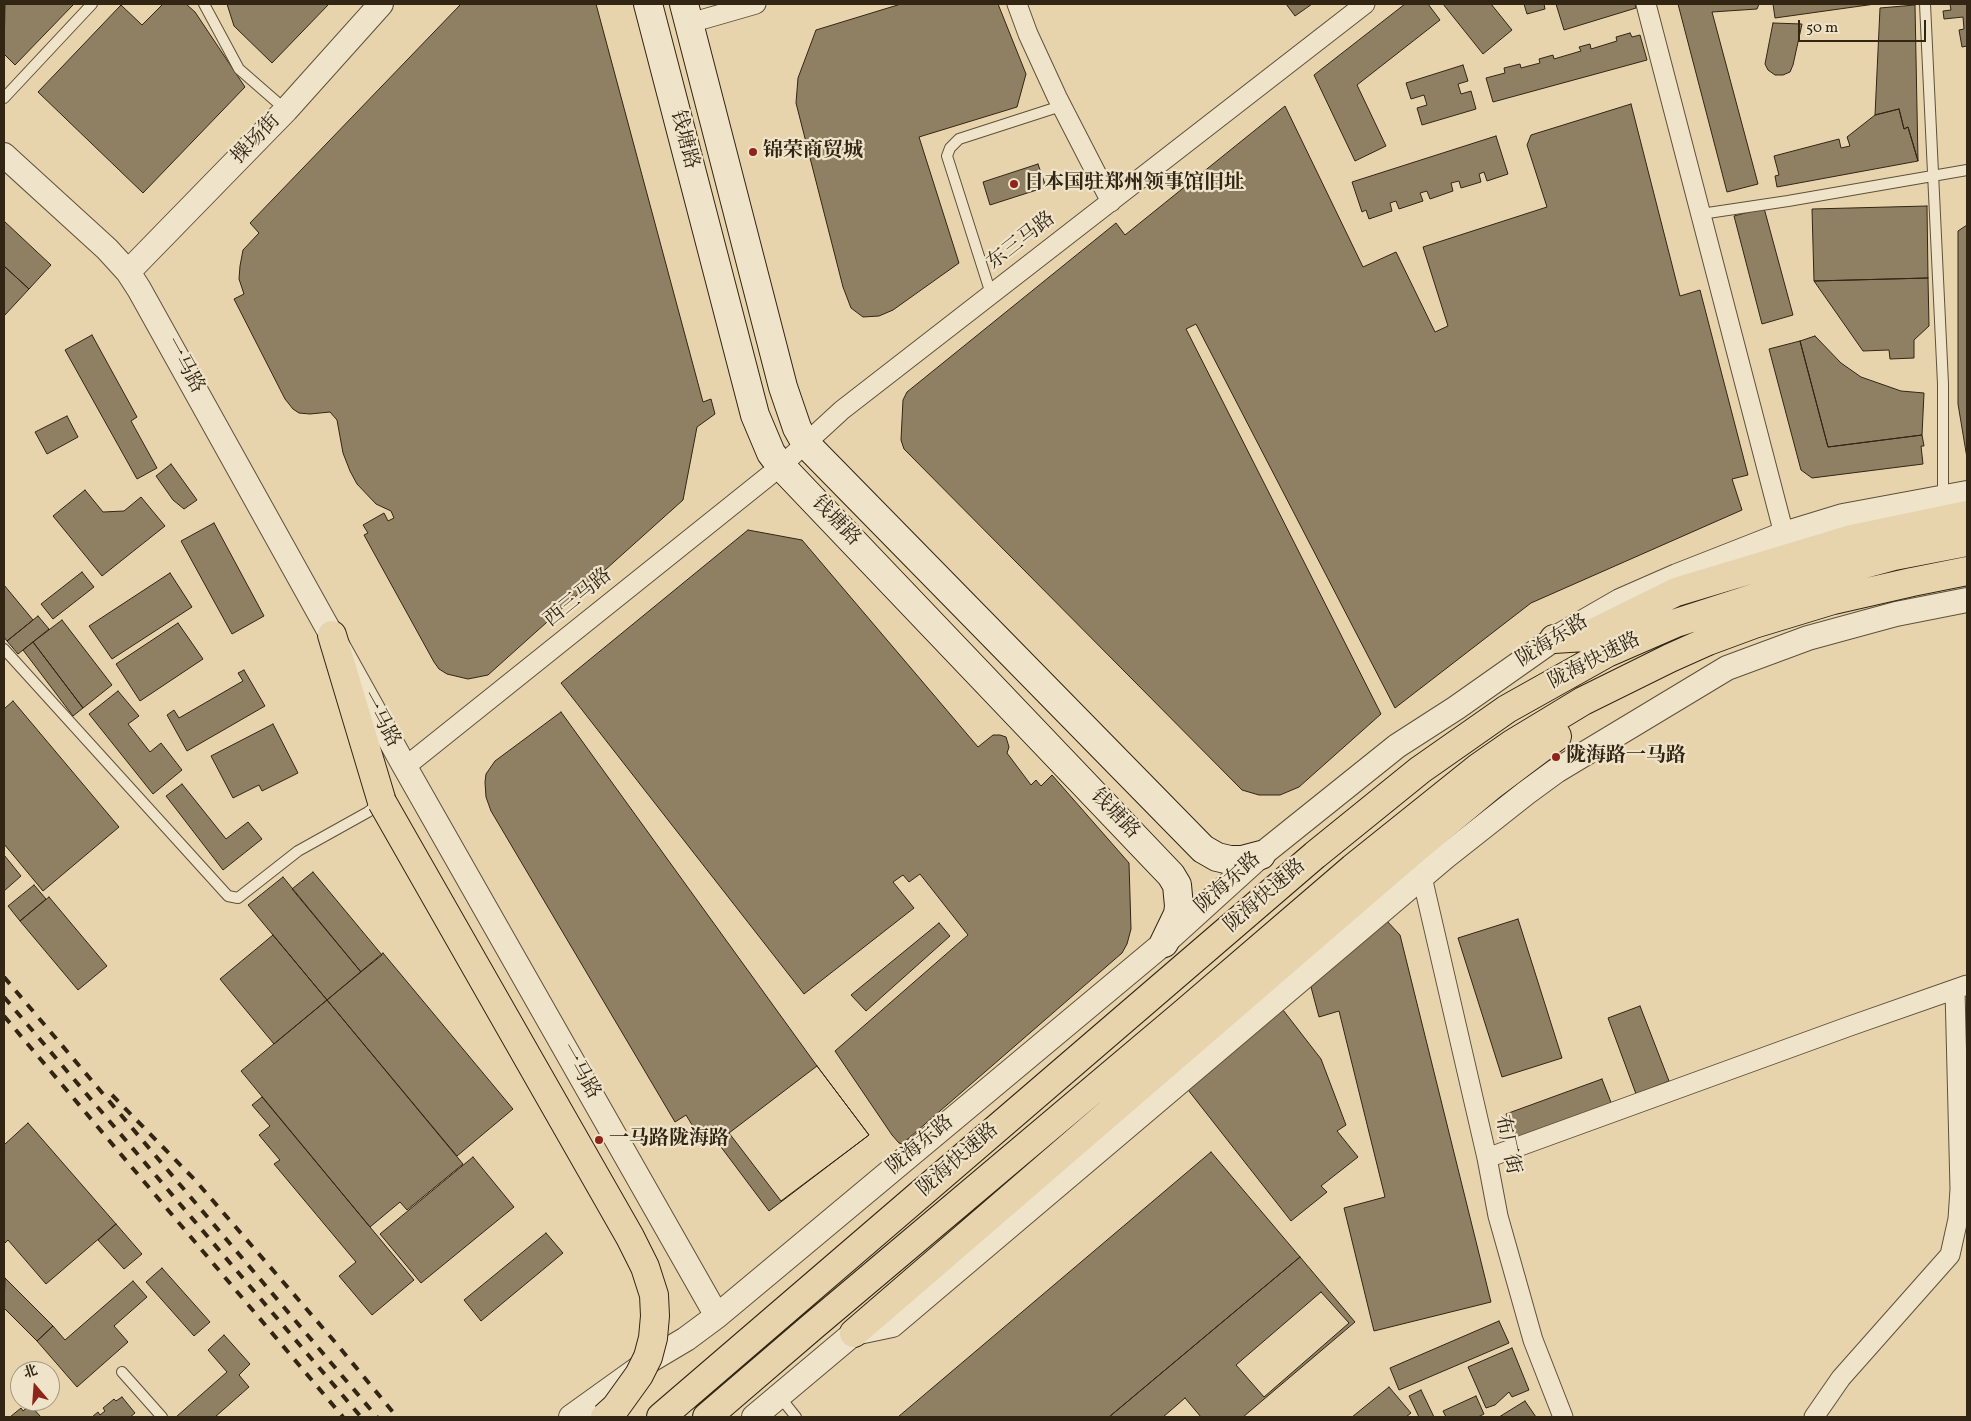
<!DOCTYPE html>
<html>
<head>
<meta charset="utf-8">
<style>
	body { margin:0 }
	#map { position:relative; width:1971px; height:1421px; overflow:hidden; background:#e7d4ac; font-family:Vollkorn,"Noto Serif SC",serif }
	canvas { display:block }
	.frame { position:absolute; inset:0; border:5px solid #322514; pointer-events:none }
	.north { position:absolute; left:10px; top:1361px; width:50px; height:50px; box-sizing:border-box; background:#efe3c9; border:1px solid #a39781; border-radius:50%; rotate:342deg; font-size:14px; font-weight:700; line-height:20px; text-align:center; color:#322514 }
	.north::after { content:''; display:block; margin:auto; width:18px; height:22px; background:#8f2418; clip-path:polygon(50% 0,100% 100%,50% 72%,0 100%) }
	.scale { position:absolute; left:1798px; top:20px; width:128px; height:22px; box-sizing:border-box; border:2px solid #322514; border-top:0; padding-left:6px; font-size:15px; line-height:18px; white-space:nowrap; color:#322514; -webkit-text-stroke:4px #efe3c9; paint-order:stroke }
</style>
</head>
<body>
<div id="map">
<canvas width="1971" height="1421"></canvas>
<div class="frame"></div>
<div class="north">北</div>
<div class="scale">50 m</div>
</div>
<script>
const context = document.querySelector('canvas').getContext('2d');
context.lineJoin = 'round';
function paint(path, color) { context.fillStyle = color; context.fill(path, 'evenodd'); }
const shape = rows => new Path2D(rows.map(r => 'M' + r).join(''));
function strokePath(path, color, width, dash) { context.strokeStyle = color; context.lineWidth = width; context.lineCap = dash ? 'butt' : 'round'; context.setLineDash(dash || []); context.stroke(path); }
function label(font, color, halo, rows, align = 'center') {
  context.font = font + ' Vollkorn,"Noto Serif SC",serif'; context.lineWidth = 4.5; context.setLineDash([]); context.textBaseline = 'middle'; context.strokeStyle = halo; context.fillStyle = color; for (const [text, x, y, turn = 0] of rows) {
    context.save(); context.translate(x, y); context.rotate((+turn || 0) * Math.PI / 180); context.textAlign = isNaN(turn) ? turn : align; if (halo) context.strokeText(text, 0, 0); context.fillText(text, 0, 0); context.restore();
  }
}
const building = shape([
	[5,4,72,4,73,5,15,65,4,54,5,4],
	[163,4,186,4,195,12,245,87,143,193,38,92,121,5,142,25,163,4],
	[227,4,329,4,272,63,234,26,227,4],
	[461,4,596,4,703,402,711,399,715,414,697,427,683,500,488,675,468,679,447,674,439,669,434,662,364,535,368,533,363,525,384,513,388,521,394,518,391,511,376,504,357,484,350,471,343,453,337,420,330,412,310,414,299,413,293,409,285,399,234,299,244,294,239,279,240,266,243,250,259,233,250,223,461,4],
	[901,4,998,4,1026,74,1017,107,919,137,959,263,893,310,879,316,863,317,851,308,843,287,796,103,798,78,816,30,901,4],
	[1286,4,1312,4,1295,16,1286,4],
	[1405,4,1428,4,1440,20,1357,85,1386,146,1355,161,1314,75,1405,4],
	[1443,4,1491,4,1512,30,1483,54,1443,4],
	[1524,4,1544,4,1545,9,1527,14,1524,4],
	[1556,4,1635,4,1636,8,1564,30,1556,4],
	[1678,4,1759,4,1757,9,1712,12,1758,184,1727,192,1678,4],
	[1773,4,1875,4,1775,18,1773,4],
	[1950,4,1967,4,1967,46,1962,47,1959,30,1964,29,1963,17,1944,19,1943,11,1951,10,1950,4],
	[1915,5,1918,161,1908,127,1904,129,1899,109,1875,115,1880,8,1915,5],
	[1773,23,1802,24,1793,65,1790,72,1783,75,1775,75,1768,70,1765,64,1773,23],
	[1630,33,1632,37,1640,35,1647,60,1493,102,1486,78,1505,73,1504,68,1520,64,1521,68,1540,63,1539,59,1553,55,1554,59,1581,51,1579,47,1590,44,1591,49,1617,41,1616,37,1630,33],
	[1463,65,1468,81,1458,84,1461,94,1471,91,1476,109,1422,125,1417,108,1427,105,1424,95,1411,99,1406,83,1463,65],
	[1631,104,1680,296,1700,290,1748,475,1732,479,1742,510,1531,603,1395,708,1196,324,1186,329,1381,714,1299,787,1280,795,1259,795,1242,790,904,449,901,440,903,400,907,392,1116,223,1125,235,1285,106,1363,267,1396,252,1435,332,1448,326,1423,247,1547,207,1527,145,1531,135,1631,104],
	[1899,109,1904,129,1908,127,1918,161,1777,187,1775,176,1779,175,1774,156,1839,139,1841,148,1850,146,1847,137,1875,115,1899,109],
	[1496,136,1508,174,1487,181,1484,172,1479,174,1481,182,1461,188,1459,181,1451,183,1453,191,1430,199,1427,191,1420,193,1423,201,1399,209,1396,201,1390,203,1392,211,1369,219,1366,210,1362,212,1352,182,1496,136],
	[1038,164,1046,187,990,205,983,182,1038,164],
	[1927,206,1928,278,1814,281,1812,209,1927,206],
	[1764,208,1793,315,1762,324,1734,216,1764,208],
	[4,221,51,265,29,289,4,266,4,221],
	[1967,225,1967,458,1958,404,1958,231,1967,225],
	[4,266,29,289,4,316,4,266],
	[1928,278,1929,326,1914,340,1914,358,1890,359,1889,350,1863,351,1814,281,1928,278],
	[92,335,137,417,131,421,157,468,137,479,65,350,92,335],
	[1815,336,1841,363,1861,377,1901,391,1924,393,1922,435,1828,447,1800,341,1815,336],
	[1800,341,1828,447,1922,435,1924,446,1921,446,1923,464,1812,478,1801,470,1769,349,1800,341],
	[67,416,78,437,47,454,35,432,67,416],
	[171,464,197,500,184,509,173,500,156,476,171,464],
	[85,490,103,512,124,511,141,497,165,526,102,576,53,516,85,490],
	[214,523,264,616,232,634,181,541,214,523],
	[748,530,802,540,978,747,993,735,1000,735,1006,737,1009,747,1007,753,1031,785,1036,780,1041,786,1052,775,1129,863,1131,929,1127,944,1122,953,902,1144,899,1143,892,1135,835,1051,968,935,920,874,909,882,903,875,893,882,914,908,804,994,561,683,748,530],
	[82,572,94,587,53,619,41,604,82,572],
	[170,573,192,607,112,659,89,626,170,573],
	[4,585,33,620,7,641,4,637,4,585],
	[38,616,49,629,18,654,7,641,38,616],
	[62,620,112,685,83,708,33,642,62,620],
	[178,623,203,659,140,701,116,664,178,623],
	[33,642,83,708,73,716,23,650,33,642],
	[244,670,265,706,187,751,167,715,174,710,179,718,243,681,238,673,244,670],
	[118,691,139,716,128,724,150,752,161,743,182,770,153,794,89,714,118,691],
	[13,701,119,827,43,891,4,844,4,709,13,701],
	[561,712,817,1066,869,1135,769,1211,709,1131,700,1138,686,1115,675,1122,491,811,486,797,485,782,486,774,495,761,561,712],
	[273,724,298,773,262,791,259,785,233,798,211,756,273,724],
	[182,784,226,839,248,822,262,839,223,870,166,796,182,784],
	[4,855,21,876,4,891,4,855],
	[313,872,382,955,361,972,292,889,313,872],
	[283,877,361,972,327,1000,248,905,283,877],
	[34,885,46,899,20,921,8,906,34,885],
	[49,897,107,966,78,990,20,921,49,897],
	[1518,919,1562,1058,1502,1077,1458,938,1518,919],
	[1386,920,1400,935,1491,1302,1374,1331,1344,1208,1385,1197,1339,1011,1319,1017,1311,987,1386,920],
	[939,923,950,936,866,1011,851,995,939,923],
	[273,935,327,1000,274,1044,220,979,273,935],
	[383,953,513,1109,457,1156,327,1000,383,953],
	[327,1000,463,1164,407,1210,400,1202,370,1227,241,1071,327,1000],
	[1640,1006,1669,1081,1636,1094,1608,1018,1640,1006],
	[1283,1010,1321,1059,1346,1125,1337,1131,1358,1157,1321,1186,1327,1192,1291,1221,1185,1086,1283,1010],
	[817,1066,869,1135,781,1201,729,1133,817,1066],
	[1602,1079,1612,1105,1516,1141,1506,1114,1602,1079],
	[262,1097,414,1280,372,1315,339,1276,356,1262,274,1164,280,1160,259,1135,270,1126,252,1105,262,1097],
	[28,1123,116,1224,46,1284,8,1240,4,1244,4,1145,28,1123],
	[1211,1152,1300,1257,1109,1417,898,1417,1211,1152],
	[473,1157,514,1207,421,1283,380,1234,473,1157],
	[116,1224,142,1254,124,1269,98,1240,116,1224],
	[546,1233,563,1253,481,1321,464,1300,546,1233],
	[1300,1257,1355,1322,1243,1417,1109,1417,1300,1257],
	[162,1268,210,1322,194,1336,146,1282,162,1268],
	[5,1278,53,1326,37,1341,4,1308,5,1278],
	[133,1281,147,1297,114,1326,128,1342,77,1387,37,1341,53,1326,65,1340,133,1281],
	[1321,1292,1349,1323,1264,1397,1236,1365,1321,1292],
	[1499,1321,1509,1343,1399,1390,1390,1368,1499,1321],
	[224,1335,250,1364,239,1375,249,1387,215,1417,176,1417,227,1372,208,1350,224,1335],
	[1512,1348,1529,1390,1512,1397,1509,1392,1495,1405,1486,1408,1468,1367,1512,1348],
	[1389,1387,1411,1413,1406,1417,1352,1417,1389,1387],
	[1421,1390,1434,1417,1419,1417,1409,1396,1421,1390],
	[1476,1396,1484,1414,1478,1417,1446,1417,1443,1411,1476,1396],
	[122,1397,135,1413,130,1417,92,1417,98,1412,100,1415,105,1411,103,1408,114,1399,116,1401,122,1397],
	[1185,1398,1201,1417,1163,1417,1185,1398],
	[1525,1401,1536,1417,1499,1417,1525,1401],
	[30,1405,41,1417,10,1417,21,1408,23,1411,30,1405]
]);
const service = shape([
	[204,4,239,69,286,110],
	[1925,4,1943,384,1943,497],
	[4,98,92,4],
	[1701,214,1788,201,1967,170],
	[991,294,947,156,950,148,959,139,1061,106],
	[4,649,228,896,238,898,298,851,368,812,381,802],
	[122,1372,162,1417],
	[780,1397,796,1417]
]);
const minor = shape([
	[1017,4,1028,34,1057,97,1111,202],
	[1646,4,1784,534],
	[690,23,756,4],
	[405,767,781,466,842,410,1365,4],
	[1422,877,1487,1158,1498,1216,1533,1340,1563,1417],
	[1487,1158,1850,1026,1967,985],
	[1814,1417,1841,1378,1950,1255,1958,1219,1960,1189,1955,990]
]);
const tertiary = shape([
	[4,155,107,249,128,272,139,289,405,767,717,1316],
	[128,272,286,110,381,4],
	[571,1417,649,1361,686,1339,717,1316,1164,943,1261,855,1397,746,1456,708,1554,639,1620,601,1677,576,1784,534,1843,516,1967,493],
	[754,1417,854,1333,892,1325,1445,857,1526,793,1556,771,1727,668,1808,638,1896,614,1967,600]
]);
const secondary = shape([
	[648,4,755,415,771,453,781,466,1171,875,1177,885,1179,906,1178,914,1164,943],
	[684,4,783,387,797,428,806,444,1203,849,1217,857,1230,860,1242,860,1261,855]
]);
const trunk = shape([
	[332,635,382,802],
	[1554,639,1585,637,1676,592,1852,539,1967,515],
	[854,1333,1408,855,1492,785,1557,736],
	[661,1417,1315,855,1420,770,1507,709,1607,653,1676,623,1831,573,1894,556,1967,542],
	[707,1417,813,1326,1183,1014,1353,868,1479,767,1512,744,1583,701,1670,658,1708,641,1754,624,1833,600,1912,582,1967,571]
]);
const rail = shape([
	[4,977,377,1417],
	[4,997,361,1417],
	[4,1016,343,1417],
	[112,1095,195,1180,335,1342,397,1417]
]);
const trunkBridge = shape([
	[382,802,630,1237,645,1267,654,1295,655,1316,653,1338,648,1357,639,1375,616,1407,605,1417]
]);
const markers = [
	[753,152,5,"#8f2418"],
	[1014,184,5,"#8f2418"],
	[1556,757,5,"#8f2418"],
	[599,1140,5,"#8f2418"]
];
const streetNames = [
	["操场街",257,140,-46],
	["钱塘路",683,140,75],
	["东三马路",1022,242,-38],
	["一马路",183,366,61],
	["钱塘路",835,522,46],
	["西三马路",579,599,-39],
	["陇海东路",1553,642,-32],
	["陇海快速路",1595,662,-27],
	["一马路",379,720,61],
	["钱塘路",1114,815,46],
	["陇海东路",1229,884,-42],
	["陇海快速路",1266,897,-41],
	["一马路",579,1072,60],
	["布厂街",1506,1145,78],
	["陇海东路",921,1146,-40],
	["陇海快速路",959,1161,-41]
];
const poiNames = [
	["锦荣商贸城",763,152],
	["日本国驻郑州领事馆旧址",1024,184],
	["陇海路一马路",1566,757],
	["一马路陇海路",609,1140]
];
paint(building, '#908063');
strokePath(building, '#322514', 1);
strokePath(service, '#5f513a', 12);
strokePath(minor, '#5f513a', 21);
strokePath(tertiary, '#5f513a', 26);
strokePath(secondary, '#322514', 30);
strokePath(trunk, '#322514', 30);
strokePath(service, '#efe3c9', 10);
strokePath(minor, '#efe3c9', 19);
strokePath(tertiary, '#efe3c9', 24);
strokePath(secondary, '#efe3c9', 28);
strokePath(trunk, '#e7d4ac', 28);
strokePath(rail, '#322514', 4, [9, 9]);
strokePath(trunkBridge, '#322514', 30, []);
strokePath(trunkBridge, '#e7d4ac', 28);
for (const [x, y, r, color] of markers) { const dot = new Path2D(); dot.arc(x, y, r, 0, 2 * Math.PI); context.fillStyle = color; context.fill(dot); strokePath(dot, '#efe3c9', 2); }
label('20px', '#322514', '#efe3c9', streetNames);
label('bold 20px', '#322514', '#efe3c9', poiNames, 'left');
</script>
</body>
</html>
